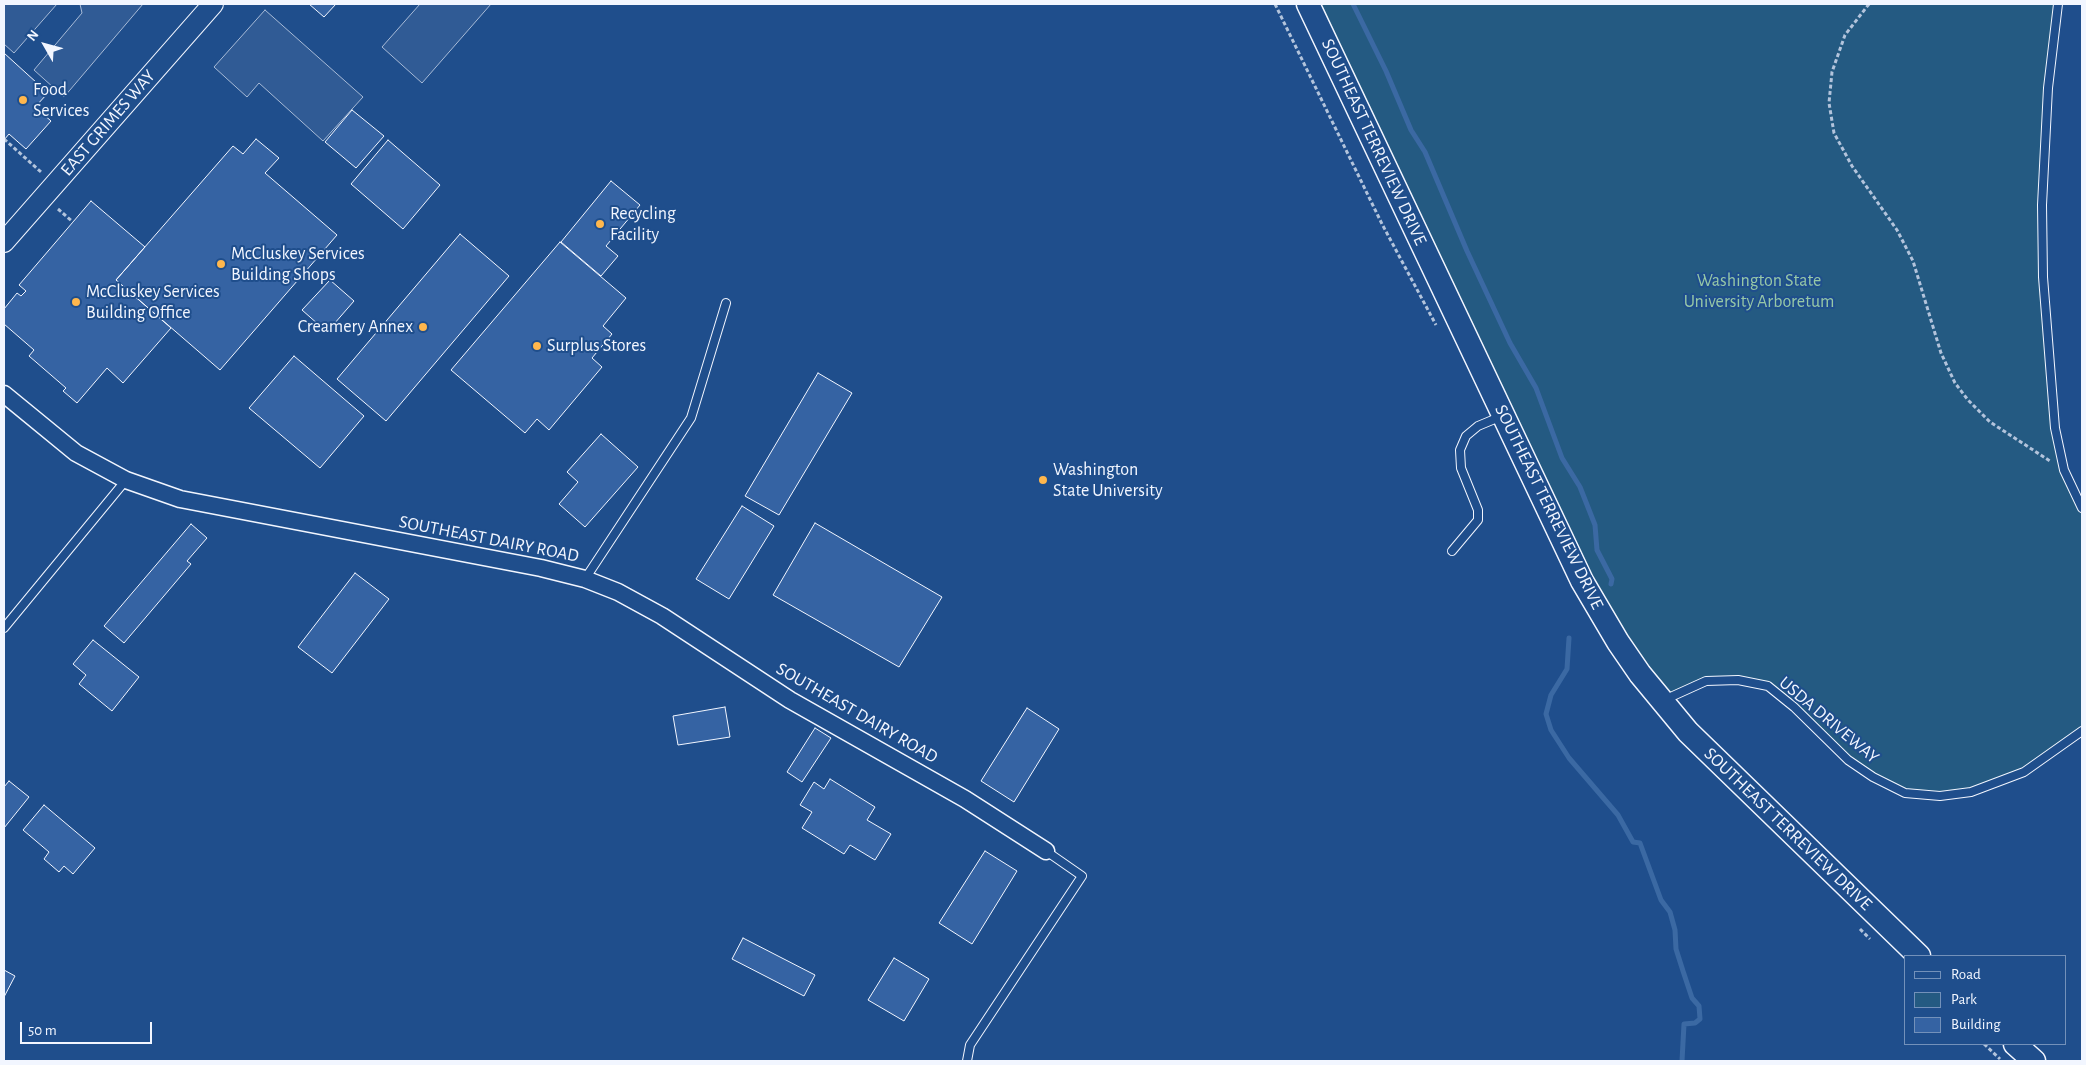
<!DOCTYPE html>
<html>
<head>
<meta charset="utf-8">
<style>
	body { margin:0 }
	#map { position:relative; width:2086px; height:1065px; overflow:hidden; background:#1f4e8c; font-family:"Alegreya Sans",sans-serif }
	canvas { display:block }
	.frame { position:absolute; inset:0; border:5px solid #f2f6ff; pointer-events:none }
	.legend { position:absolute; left:1904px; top:955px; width:162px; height:90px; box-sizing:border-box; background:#1f4e8c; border:1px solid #7391ba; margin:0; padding:6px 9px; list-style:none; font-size:15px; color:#f2f6ff }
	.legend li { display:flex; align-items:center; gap:10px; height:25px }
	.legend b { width:25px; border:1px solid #7391ba }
	.north { position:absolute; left:20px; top:20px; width:50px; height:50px; -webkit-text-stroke:4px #1f4e8c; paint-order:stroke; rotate:308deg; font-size:14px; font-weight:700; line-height:20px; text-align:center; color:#f2f6ff }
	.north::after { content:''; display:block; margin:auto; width:18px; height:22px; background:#f2f6ff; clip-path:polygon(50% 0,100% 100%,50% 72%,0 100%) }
	.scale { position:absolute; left:20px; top:1022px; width:132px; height:22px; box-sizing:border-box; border:2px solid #f2f6ff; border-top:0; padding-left:6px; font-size:15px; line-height:18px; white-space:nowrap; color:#f2f6ff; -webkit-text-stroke:4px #1f4e8c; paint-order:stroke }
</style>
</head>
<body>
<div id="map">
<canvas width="2086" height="1065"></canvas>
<div class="frame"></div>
<ul class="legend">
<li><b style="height:6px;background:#1f4e8c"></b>Road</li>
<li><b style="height:14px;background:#245a82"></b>Park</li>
<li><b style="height:14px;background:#3563a3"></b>Building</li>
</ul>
<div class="north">N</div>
<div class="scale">50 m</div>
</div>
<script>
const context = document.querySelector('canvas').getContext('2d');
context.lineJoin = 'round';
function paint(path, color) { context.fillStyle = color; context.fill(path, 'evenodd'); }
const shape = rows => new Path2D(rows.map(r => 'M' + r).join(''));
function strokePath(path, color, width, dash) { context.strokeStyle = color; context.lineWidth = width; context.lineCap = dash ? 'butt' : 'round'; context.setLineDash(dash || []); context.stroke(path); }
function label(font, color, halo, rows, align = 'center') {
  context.font = font + ' "Alegreya Sans",sans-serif'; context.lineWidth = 4; context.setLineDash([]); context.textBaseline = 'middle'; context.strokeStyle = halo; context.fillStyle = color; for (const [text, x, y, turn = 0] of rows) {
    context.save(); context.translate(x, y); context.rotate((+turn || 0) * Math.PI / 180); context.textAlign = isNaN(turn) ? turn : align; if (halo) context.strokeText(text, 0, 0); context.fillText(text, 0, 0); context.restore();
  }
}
const green = shape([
	[1308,4,2058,4,2042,205,2048,346,2064,470,2082,508,2082,731,2048,757,1971,792,1905,793,1873,777,1768,686,1706,681,1661,701,1640,674,1308,4]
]);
const parking = shape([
	[4,4,57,4,14,53,4,44,4,4],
	[80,4,143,4,64,97,34,70,82,13,80,4],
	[420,4,491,4,422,83,382,47,420,4],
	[265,10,363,97,323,141,259,83,247,97,214,67,265,10]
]);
const stream = shape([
	[1353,4,1386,71,1411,130,1425,152,1467,251,1510,343,1536,388,1562,458,1580,487,1595,525,1597,550,1612,579,1611,584],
	[1569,638,1567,669,1551,695,1546,714,1551,730,1569,758,1618,815,1633,842,1640,843,1661,900,1670,912,1675,930,1676,949,1683,971,1692,998,1699,1006,1700,1019,1695,1023,1684,1024,1682,1061]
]);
const building = shape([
	[309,4,336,4,324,17,309,4],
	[4,53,48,93,35,107,51,121,26,149,9,134,4,140,4,53],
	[352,110,384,136,356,168,325,142,352,110],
	[256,139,279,158,265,173,337,235,220,370,116,280,233,146,243,154,256,139],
	[388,140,440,185,403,229,351,184,388,140],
	[611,181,640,205,606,246,618,256,601,276,561,242,611,181],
	[91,201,145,247,116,280,171,328,123,383,107,368,77,403,63,391,66,388,29,356,34,350,4,324,4,309,17,293,21,296,26,291,19,285,91,201],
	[460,234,509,276,386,421,337,379,460,234],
	[560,242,626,298,603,326,612,334,592,358,602,367,549,430,537,419,525,433,451,370,560,242],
	[330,280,354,301,327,332,302,310,330,280],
	[294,356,364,416,320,468,249,408,294,356],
	[818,373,852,393,779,515,745,496,818,373],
	[601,434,638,467,585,527,559,504,578,482,567,472,601,434],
	[742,506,774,526,729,599,696,579,742,506],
	[815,523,942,597,899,667,773,595,815,523],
	[191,524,207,538,187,561,191,564,124,643,104,626,191,524],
	[355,573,389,599,332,673,298,647,355,573],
	[93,640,139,677,112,711,79,684,86,675,73,664,93,640],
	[725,707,730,737,678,745,673,716,725,707],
	[1027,708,1059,729,1014,802,981,781,1027,708],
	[815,728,831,738,802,782,787,772,815,728],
	[830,779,875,807,867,820,891,834,875,860,850,845,844,854,802,828,812,812,800,805,814,782,824,789,830,779],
	[9,781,29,797,4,828,4,787,9,781],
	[44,805,95,848,73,874,64,866,59,872,44,859,49,852,23,830,44,805],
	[985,851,1017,871,972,944,939,923,985,851],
	[743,938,815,975,804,996,732,959,743,938],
	[894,958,929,979,904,1021,868,1000,894,958],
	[4,970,15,976,4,997,4,970]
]);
const path = shape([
	[1275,4,1382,224,1436,325],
	[1869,4,1845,35,1832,72,1829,103,1834,133,1852,166,1897,230,1913,261,1941,353,1955,383,1968,400,1990,422,2050,461],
	[4,139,41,172],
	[58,209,73,222],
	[1860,929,1870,939],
	[1984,1044,2000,1059]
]);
const service = shape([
	[2058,4,2048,88,2042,205,2043,277,2055,428,2064,470,2082,508],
	[1452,551,1478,520,1478,510,1461,468,1460,450,1466,436,1478,426,1502,416],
	[585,579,691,418,726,303],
	[4,628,126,480],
	[1664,700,1706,681,1738,680,1768,686,1794,707,1848,760,1873,777,1905,793,1940,796,1971,792,2024,772,2082,731],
	[967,1061,970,1045,1082,876,1046,851]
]);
const minor = shape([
	[4,394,76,453,126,480,180,499,541,568,585,579,618,592,662,616,790,700,965,799,1046,851]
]);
const tertiary = shape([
	[4,242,213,4]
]);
const secondary = shape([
	[1308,4,1582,581,1618,642,1640,674,1688,732,1919,956],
	[2015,1044,2034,1061]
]);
const markers = [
	[23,100,5,"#ffb74d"],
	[600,224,5,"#ffb74d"],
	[221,264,5,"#ffb74d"],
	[76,302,5,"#ffb74d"],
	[423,327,5,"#ffb74d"],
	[537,346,5,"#ffb74d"],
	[1043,480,5,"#ffb74d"]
];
const poiNames = [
	["Food",33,90],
	["Services",33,111],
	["Recycling",610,214],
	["Facility",610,235],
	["McCluskey Services",231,254],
	["Building Shops",231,275],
	["McCluskey Services",86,292],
	["Building Office",86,313],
	["Creamery Annex",413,327,"right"],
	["Surplus Stores",547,346],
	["Washington",1053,470],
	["State University",1053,491]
];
const streetNames = [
	["EAST GRIMES WAY",108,123,-49],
	["SOUTHEAST TERREVIEW DRIVE",1374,142,65],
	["SOUTHEAST TERREVIEW DRIVE",1549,507,64],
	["SOUTHEAST DAIRY ROAD",489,539,11],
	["SOUTHEAST DAIRY ROAD",857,713,30],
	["USDA DRIVEWAY",1829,720,40],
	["SOUTHEAST TERREVIEW DRIVE",1788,829,44]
];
const parkNames = [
	["Washington State",1759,281],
	["University Arboretum",1759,302]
];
paint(green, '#245a82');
strokePath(green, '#a8bbd7', 1);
paint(parking, '#305b95');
strokePath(parking, '#a8bbd7', 1);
strokePath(stream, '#3b69a3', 5);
paint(building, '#3563a3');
strokePath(building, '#f2f6ff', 1);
strokePath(service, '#f2f6ff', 10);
strokePath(minor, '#f2f6ff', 19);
strokePath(tertiary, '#f2f6ff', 22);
strokePath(secondary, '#f2f6ff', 25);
strokePath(path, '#b3c4dc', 3, [4, 2.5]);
strokePath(service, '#1f4e8c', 8);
strokePath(minor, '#1f4e8c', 16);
strokePath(tertiary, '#1f4e8c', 20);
strokePath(secondary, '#1f4e8c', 22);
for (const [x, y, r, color] of markers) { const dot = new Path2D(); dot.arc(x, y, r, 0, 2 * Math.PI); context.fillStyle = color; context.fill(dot); strokePath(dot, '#1f4e8c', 2); }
label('18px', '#f2f6ff', '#1f4e8c', poiNames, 'left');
label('18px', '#f2f6ff', '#1f4e8c', streetNames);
label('18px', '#97c8a6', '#1f4e8c', parkNames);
</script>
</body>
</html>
